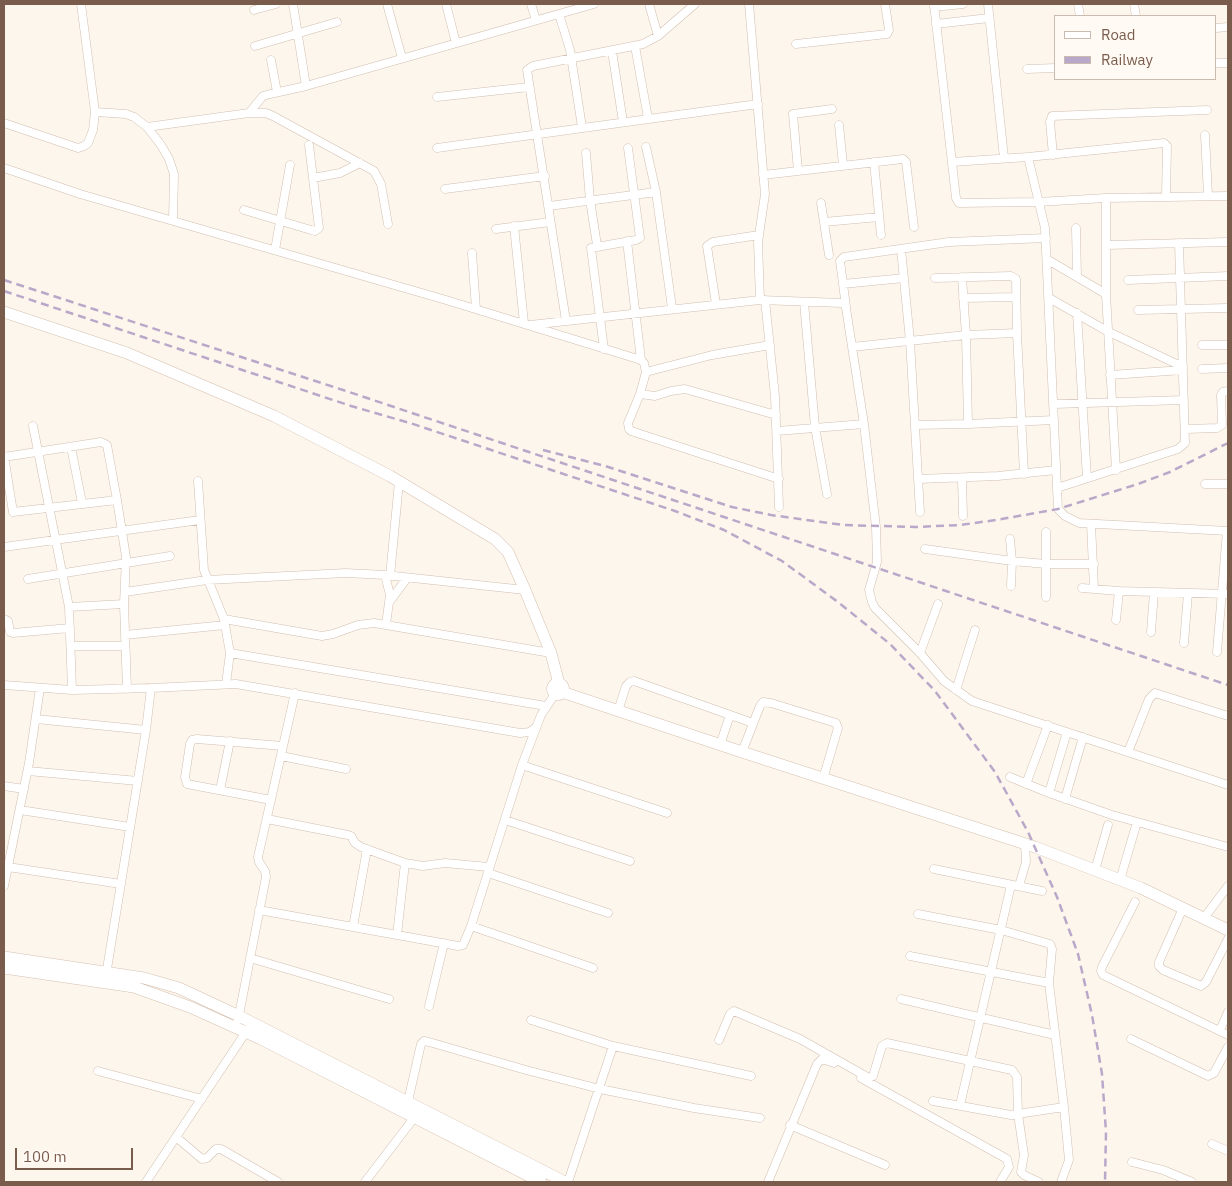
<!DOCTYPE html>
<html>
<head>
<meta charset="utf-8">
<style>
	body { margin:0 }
	#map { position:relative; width:1232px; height:1186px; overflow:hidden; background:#fdf6ec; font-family:"IBM Plex Sans",sans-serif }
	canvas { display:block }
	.frame { position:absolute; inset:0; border:5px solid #7a5c4d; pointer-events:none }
	.legend { position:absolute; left:1054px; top:15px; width:162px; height:65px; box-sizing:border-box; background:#fffaf3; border:1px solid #cabbb1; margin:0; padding:6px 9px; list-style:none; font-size:15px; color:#7a5c4d }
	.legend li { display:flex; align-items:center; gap:10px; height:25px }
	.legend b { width:25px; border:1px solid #cabbb1 }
	.scale { position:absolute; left:15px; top:1148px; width:118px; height:22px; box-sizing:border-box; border:2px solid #7a5c4d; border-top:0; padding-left:6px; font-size:15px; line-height:18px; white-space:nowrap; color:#7a5c4d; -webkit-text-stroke:4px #fffaf3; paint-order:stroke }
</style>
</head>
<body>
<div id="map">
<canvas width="1232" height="1186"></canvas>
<div class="frame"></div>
<ul class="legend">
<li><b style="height:6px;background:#fff"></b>Road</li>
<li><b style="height:6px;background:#b9a8c9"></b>Railway</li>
</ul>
<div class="scale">100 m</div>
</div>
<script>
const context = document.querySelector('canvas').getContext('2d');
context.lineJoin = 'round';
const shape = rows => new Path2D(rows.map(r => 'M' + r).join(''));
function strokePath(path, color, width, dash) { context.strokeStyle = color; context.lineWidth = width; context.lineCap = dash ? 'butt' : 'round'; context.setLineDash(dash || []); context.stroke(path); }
const street = shape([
	[293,4,306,86],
	[387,4,402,58],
	[446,4,456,43],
	[531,4,536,20],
	[649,4,658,36],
	[749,4,765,194,758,242,760,300],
	[934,4,956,198,959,203,1038,202,1106,198,1228,196],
	[988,4,1004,158],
	[1078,4,1080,16],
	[1134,4,1136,16],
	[934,7,963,4],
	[254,10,276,4],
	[559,14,570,50,582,127],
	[936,24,989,18],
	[1216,28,1228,27],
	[796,44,887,34,889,30,885,4],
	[255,46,337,22],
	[635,46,648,118],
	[612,51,623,122],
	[271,60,277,92],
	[1216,63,1228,63],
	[1027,69,1056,68],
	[437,97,529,87],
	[95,112,126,114,134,117,147,127,161,145,169,159,174,174,173,220],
	[249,113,263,96,270,94,306,86,594,4],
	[4,123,78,148,84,146,88,143,93,130,95,112,81,4],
	[839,125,843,165],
	[147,127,249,113,266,113,273,116,374,171,381,184,388,224],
	[1205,135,1208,196],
	[646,147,656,192],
	[437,148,758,104],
	[586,153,590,200,597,245],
	[1053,155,1050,122,1052,116,1207,110],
	[1028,157,1164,143,1167,146,1166,197],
	[874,162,881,235],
	[952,162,1028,157,1045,228,1058,509,1065,516,1079,523,1228,531],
	[4,168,80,194,446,300,641,360,644,363,646,372,640,394,628,423,629,429,631,431,779,479],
	[798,171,793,114,832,109],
	[763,175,903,159,906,162,914,227],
	[313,178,340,173,360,163],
	[445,189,545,176],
	[1106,198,1106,294,1116,470],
	[821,203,829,255],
	[549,206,656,192,672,308],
	[244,210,311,230,315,231,319,228,309,145],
	[824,222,879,217],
	[514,226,524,323],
	[1076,228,1077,277],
	[496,229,550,222],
	[627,241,641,360],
	[1106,245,1228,242],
	[901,249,910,341,920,512],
	[275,250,290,165],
	[472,253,476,309],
	[1048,260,1106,294],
	[962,277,966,335,968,424],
	[935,278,1011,276,1016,279,1017,333,1024,474],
	[1128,280,1228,276],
	[843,284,904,278],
	[963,298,1016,297],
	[1049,298,1107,331,1183,367],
	[765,300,775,396,779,507],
	[804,302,815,427,827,494],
	[716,304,707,246,713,242,759,235],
	[846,307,840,261,844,257,949,242,1046,238],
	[1138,310,1228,308],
	[1077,313,1087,478],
	[566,321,527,70,533,66,643,44,658,36,695,4],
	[530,325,760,300,842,303,845,305,846,308,864,424,876,527,877,562,869,590,872,602,875,608,920,653,944,681,972,701,1228,785],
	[1202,345,1228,345],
	[852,347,966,335,1017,333],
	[604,349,591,248,636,240,640,238,628,148],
	[1202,369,1228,368],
	[646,372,712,355,770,345],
	[1110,375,1183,370],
	[640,394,655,396,671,391,685,389,776,415],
	[1054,404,1184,400],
	[915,425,968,424,1054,420],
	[33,426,69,607,72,690],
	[1186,429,1217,428,1222,425,1221,395,1223,392,1228,391],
	[777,431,864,424],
	[71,447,82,503],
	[4,456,13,512,117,500],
	[4,457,101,442,107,445,117,500,126,557,124,604,127,689],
	[962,478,963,516],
	[918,479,998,476,1056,470],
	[198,481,204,570,224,619,230,653],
	[1205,484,1228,484],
	[1057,488,1178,449,1185,443,1179,243],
	[1091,524,1094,589],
	[1010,539,1012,561,1011,586],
	[4,547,200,520],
	[925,549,1012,561,1046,564,1094,564],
	[385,575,390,595,386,624],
	[390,576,399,482],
	[28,579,170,556],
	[1082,588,1119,591,1228,594],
	[125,592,207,580,346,573,385,575,525,590],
	[1046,597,1046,532],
	[390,601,407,578],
	[69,607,124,604],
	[4,619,8,621,10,632,13,633,70,628],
	[224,619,322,636,333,634,358,625,374,623,551,653],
	[1116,620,1119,591],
	[1151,632,1154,592],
	[125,635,225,625],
	[1184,643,1188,593],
	[71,646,125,646],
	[1217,652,1227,531],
	[920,653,938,604],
	[226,684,230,653,546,706],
	[4,685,72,690,151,688,236,684,520,733,530,732,536,727],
	[956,690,975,630],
	[618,711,626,686,630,682,634,681,753,723],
	[36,719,146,730],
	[720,745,730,715],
	[742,752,760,706,763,702,771,703,836,723,838,728,823,779],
	[1128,752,1149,699,1155,693,1228,716],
	[281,756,346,769],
	[522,765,667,813],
	[28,771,138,781],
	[1010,777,1049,793,1112,815,1228,847],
	[1026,784,1048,725],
	[4,786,24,789],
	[220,790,230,741],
	[1049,793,1067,732],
	[1065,799,1083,737],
	[271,800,187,784,185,777,190,744,192,740,197,739,283,746],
	[20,810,130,827],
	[267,819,348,835,351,836,355,843,361,847,405,863,423,866,445,863,489,867],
	[505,820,630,861],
	[8,867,121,884],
	[934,869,1042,891],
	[1095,870,1108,825],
	[488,873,608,913],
	[1120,880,1137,822],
	[4,886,29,763,40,688],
	[1019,886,1026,862,1025,844],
	[1135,902,1102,967,1101,971,1103,975,1228,1035],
	[1183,908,1159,962,1159,966,1163,970,1201,986,1206,982,1228,939],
	[259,910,458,946,463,945,471,926,522,765,541,715,555,694],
	[918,914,1001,930,1050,944,1052,949,1049,983,1064,1107,1069,1160,1061,1182],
	[1204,918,1228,886],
	[471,926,593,968],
	[353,927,367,849],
	[397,935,405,863],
	[910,956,1049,983],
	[250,958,389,999],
	[106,975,146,730,151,688],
	[901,999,1055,1035],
	[429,1006,444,943],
	[238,1020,266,877,265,871,259,862,258,857,295,693],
	[531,1020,613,1046,751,1076],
	[1220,1030,1228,1012],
	[1131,1039,1208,1076,1214,1073,1228,1047],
	[719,1040,730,1014,734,1011,800,1039,869,1078,873,1076,882,1046,887,1043,1012,1070,1017,1077,1018,1114,1024,1155,1021,1172,1024,1175,1039,1182],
	[98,1071,202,1099],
	[861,1078,1007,1159,1009,1167,1000,1182],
	[408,1101,421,1044,424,1041,429,1042,526,1070,600,1089,694,1108,760,1118],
	[933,1101,1011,1115,1064,1107],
	[960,1105,1011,885],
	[790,1125,885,1165],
	[176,1137,202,1159,207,1158,216,1149,221,1149,278,1182],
	[1212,1144,1228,1151],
	[1132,1162,1163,1170,1192,1182],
	[146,1182,248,1029],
	[365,1182,417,1114],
	[568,1182,613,1046],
	[768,1182,817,1064,822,1059,834,1063]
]);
const secondary = shape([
	[4,312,127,353,274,416,390,476,495,539,508,552,525,590,551,653,559,684],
	'552.5 689a5.5 5.5 0 1 1 11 0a5.5 5.5 0 1 1-11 0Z',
	[562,692,742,752,1035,847,1141,888,1228,930],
	[4,957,144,978,179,988,239,1016,565,1182],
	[4,968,134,987,190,1007,261,1039,541,1182]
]);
const rail = shape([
	[4,280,343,390,1228,685],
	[4,291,351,406,410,423,675,511,724,530,782,561,838,602,890,644,935,691,995,772,1028,832,1057,897,1078,954,1092,1015,1102,1074,1106,1132,1105,1182],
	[543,450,605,466,732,507,771,515,843,525,916,527,960,525,996,520,1058,509,1138,484,1170,472,1228,443]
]);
strokePath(street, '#d1beb0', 9);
strokePath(secondary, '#d6c0b0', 12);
strokePath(street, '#fff', 8);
strokePath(secondary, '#fff', 11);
strokePath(rail, '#b9a8c9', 2.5, [8, 5]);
</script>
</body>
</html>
